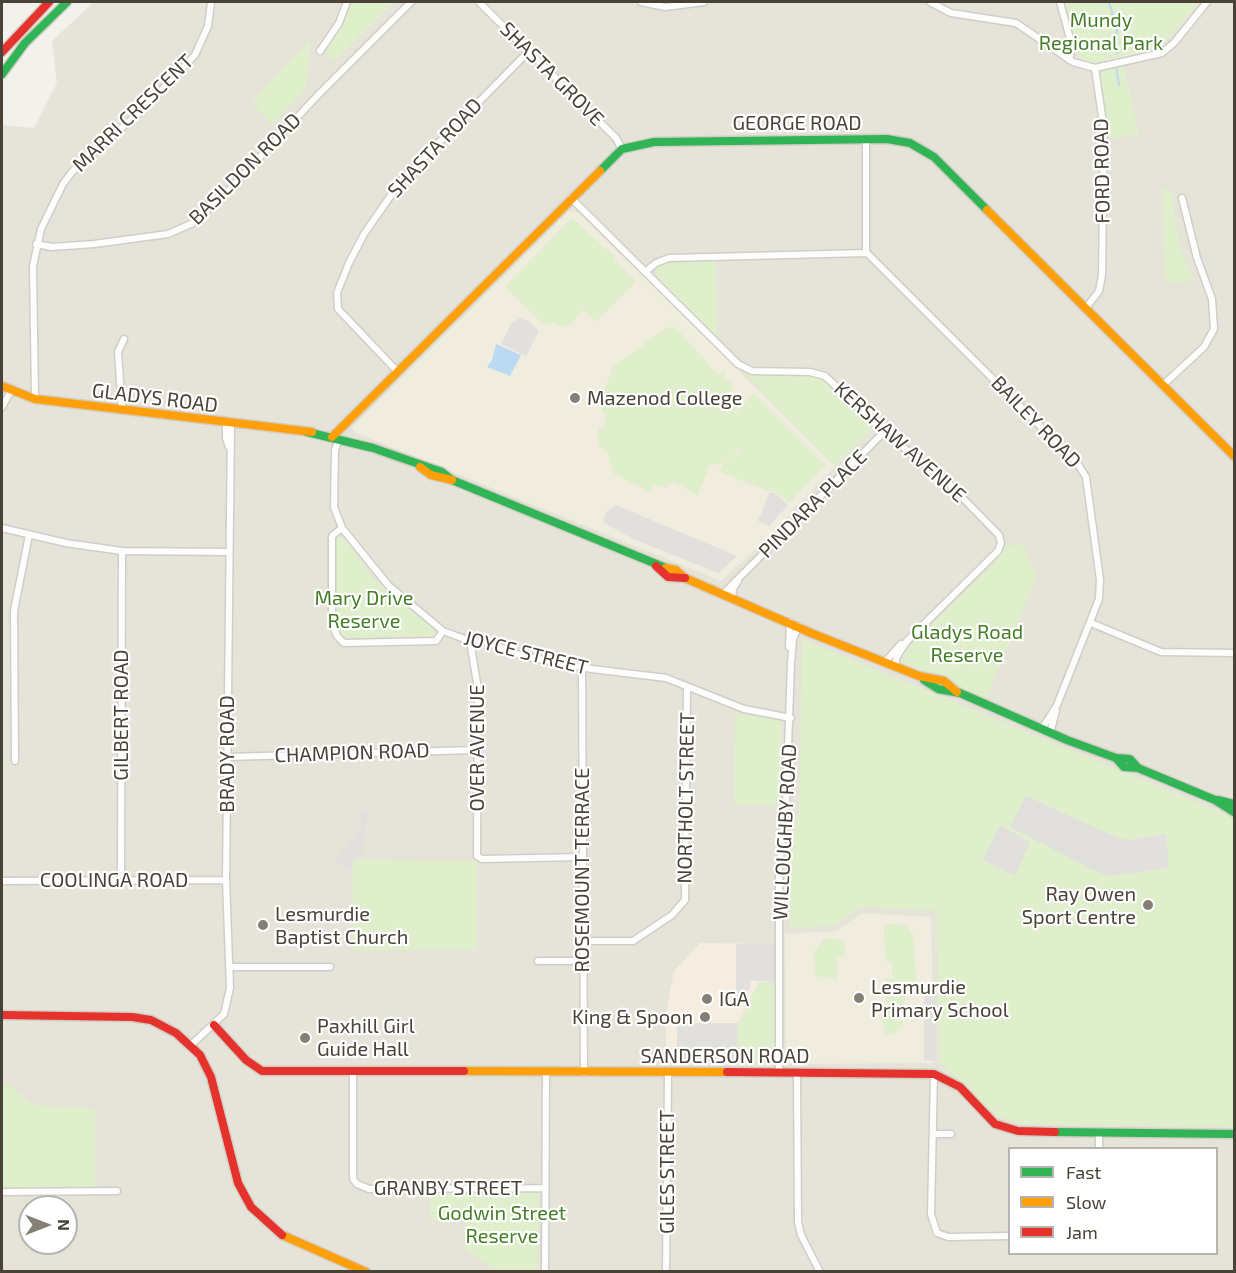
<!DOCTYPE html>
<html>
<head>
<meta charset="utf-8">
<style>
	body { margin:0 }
	#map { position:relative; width:1236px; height:1273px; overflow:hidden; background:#f2f1ec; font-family:"Exo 2",sans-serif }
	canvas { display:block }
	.frame { position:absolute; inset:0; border:3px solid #494337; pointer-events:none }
	.legend { position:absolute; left:1008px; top:1147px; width:210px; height:108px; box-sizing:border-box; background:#fff; border:2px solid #b6b4af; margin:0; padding:8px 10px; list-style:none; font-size:18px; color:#494337 }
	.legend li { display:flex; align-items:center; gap:12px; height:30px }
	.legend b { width:30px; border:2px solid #b6b4af }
	.north { position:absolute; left:18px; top:1195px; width:60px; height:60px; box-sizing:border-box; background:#fff; border:2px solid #b6b4af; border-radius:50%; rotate:90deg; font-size:16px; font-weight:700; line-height:24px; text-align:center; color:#494337 }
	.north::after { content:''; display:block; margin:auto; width:21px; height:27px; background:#848076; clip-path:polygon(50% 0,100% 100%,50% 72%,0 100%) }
</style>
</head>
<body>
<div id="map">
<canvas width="1236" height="1273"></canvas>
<div class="frame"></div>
<ul class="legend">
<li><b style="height:8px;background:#30b455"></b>Fast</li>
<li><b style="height:8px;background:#ff9f0a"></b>Slow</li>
<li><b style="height:8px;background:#e5322d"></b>Jam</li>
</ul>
<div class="north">N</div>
</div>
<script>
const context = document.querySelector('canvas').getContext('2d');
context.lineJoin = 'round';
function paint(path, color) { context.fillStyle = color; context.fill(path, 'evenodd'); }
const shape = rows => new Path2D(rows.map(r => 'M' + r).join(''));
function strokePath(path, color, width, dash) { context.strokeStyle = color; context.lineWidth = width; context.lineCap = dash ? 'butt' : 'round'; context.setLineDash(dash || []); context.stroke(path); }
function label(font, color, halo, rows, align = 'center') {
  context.font = font + ' "Exo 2",sans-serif'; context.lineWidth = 4.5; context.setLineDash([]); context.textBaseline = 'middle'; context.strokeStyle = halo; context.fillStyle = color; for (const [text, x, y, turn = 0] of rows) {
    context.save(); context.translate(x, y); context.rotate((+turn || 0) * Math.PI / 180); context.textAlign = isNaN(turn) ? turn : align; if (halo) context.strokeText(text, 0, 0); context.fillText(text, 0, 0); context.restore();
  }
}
const residential = shape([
	[94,2,1062,2,1077,55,1085,62,1105,62,1161,46,1200,2,1234,2,1234,1271,2,1271,2,125,34,128,57,83,52,41],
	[1010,1148,1216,1148,1216,1254,1010,1254],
	[30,1207,66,1207,66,1243,30,1243]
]);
const commercial = shape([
	[700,943,776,944,776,981,759,982,738,1025,738,1063,666,1062,666,1013,674,971]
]);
const education = shape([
	[569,211,578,212,835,466,751,554,721,581,354,432,352,427],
	[862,913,931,917,934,1063,786,1064,785,934,837,931]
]);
const green = shape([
	[347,2,394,2,333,62,326,53],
	[1062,2,1200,2,1161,46,1096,63,1085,62,1077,55],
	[311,39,306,89,272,124,251,102],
	[1124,66,1139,135,1108,139,1099,76,1105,70],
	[1163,187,1171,191,1179,244,1193,281,1165,283],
	[572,218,615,257,613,260,636,282,596,322,583,310,569,326,558,326,555,322,550,326,541,322,505,287],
	[716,259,717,337,659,279,655,269,667,261],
	[675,327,718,375,725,371,727,373,722,377,731,383,733,390,727,393,731,400,738,397,744,402,734,412,737,416,736,412,754,393,825,465,789,503,776,491,769,491,720,472,723,464,740,451,738,447,736,453,719,465,716,463,715,465,710,464,697,496,674,481,665,488,654,485,649,492,614,474,607,452,598,445,598,429,604,428,606,416,602,411,604,390,613,367,666,328],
	[741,370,819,373,873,428,835,466],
	[339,536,346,541,378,584,433,628,436,635,427,637,346,638,341,635,336,626,336,539],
	[1025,544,1026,554,1037,576,986,698,961,688,945,677,934,676,903,663,902,654,994,563,1005,546],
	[802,639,1234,817,1234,1127,1021,1124,997,1116,940,1064,936,911,863,907,833,926,790,928,789,867,799,808],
	[735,712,748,716,781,716,781,806,734,805],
	[352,860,477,861,477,950,353,950],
	[891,924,906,925,913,935,917,994,905,994,905,1015,902,1010,897,1011,896,1014,898,1021,903,1021,903,1024,897,1029,896,1033,886,1035,880,1012,887,1012,885,978,892,978,892,962,886,961,884,935,884,926],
	[825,938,843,940,846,955,837,958,838,980,816,976,813,953],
	[759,982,775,983,775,1058,765,1063,738,1063,738,1025],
	[2,1079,33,1105,95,1109,95,1191,2,1192],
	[430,1184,540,1185,537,1272,496,1271,465,1249,465,1220,430,1220]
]);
const parking = shape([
	[520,318,530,322,539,331,526,356,501,344,511,324],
	[770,492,775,493,788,505,769,526,758,521],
	[616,505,737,556,718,573,633,539,603,522,606,512],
	[1026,796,1118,838,1130,840,1166,834,1169,868,1108,876,1091,869,1010,827],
	[361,813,368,813,363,850,348,870,335,862,360,828],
	[1000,825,1030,842,1015,876,983,860],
	[736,944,776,944,776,981,751,981,750,990,745,991,745,998,736,998],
	[936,994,936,1061,924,1060,924,995],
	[677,1023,738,1023,737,1061,677,1061]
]);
const water = shape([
	[496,344,521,355,510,376,487,367,492,360]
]);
const stream = shape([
	[1109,2,1117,29,1116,53],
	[1116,66,1119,85]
]);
const street = shape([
	[479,2,616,138,622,149],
	[641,2,665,7,704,2],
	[930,2,951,13,1016,23,1073,62,1095,68,1162,53,1174,43,1207,2],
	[1060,2,1072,46,1069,60],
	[320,51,339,23,347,2],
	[571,198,738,364,752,371,810,372,825,376,884,432,948,483,999,535,1001,543,998,551,907,641,897,656,895,666],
	[36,244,52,247,94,244,168,234,193,223,230,189,318,95,411,2],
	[866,252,1077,463,1086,477,1100,580,1099,599,1057,705,1042,729],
	[645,272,656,263,669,258,866,253,866,139],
	[1086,308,1099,291,1102,275,1104,130,1095,68],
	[397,371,338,309,337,293,349,263,364,234,401,181,529,51],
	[1163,385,1204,347,1214,329,1212,299,1197,258,1182,198],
	[35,399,33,266,41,229,63,184,72,172,143,109,195,55,208,26,211,2],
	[2,407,11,391],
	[122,410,118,352,124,339],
	[226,423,226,438,229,447],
	[339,439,335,450,334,507,342,528,388,585,443,631,470,641,487,642,522,656,592,669,666,678,744,709,791,718],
	[2,528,66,543,122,551,228,552],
	[342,528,332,536,332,624,337,636,344,643,436,641,443,631],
	[723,594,884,432],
	[732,598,733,589,738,581],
	[1091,623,1161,652,1234,653],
	[470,641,478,689,477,856,482,859,582,857],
	[789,647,790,622],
	[885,662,901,644],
	[582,667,584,1073],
	[1050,733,1056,711],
	[227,757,477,750],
	[15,761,14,611,29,535],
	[121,880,122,551],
	[2,881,226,880],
	[582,941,633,941,672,915,685,900,687,687],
	[538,961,582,961],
	[230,967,330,967],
	[191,1045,224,1014,230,988,226,880,231,424],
	[353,1072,353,1179,357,1184,369,1189,545,1188],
	[779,1073,779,866,786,804,791,663,793,639,799,626],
	[797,1073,798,1222,801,1235,820,1272],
	[934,1074,931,1214,937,1233,948,1237,1010,1236],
	[1099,1132,1099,1148],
	[933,1134,951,1134],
	[2,1192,117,1191],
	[545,1272,546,1072],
	[666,1272,668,1073]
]);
const fast = shape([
	[2,74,25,43,67,2],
	[600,171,622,149,654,142,887,139,910,143,934,157,987,210],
	[307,432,373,448,442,472,452,480,666,568],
	[924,680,938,689,960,693,1067,740,1116,758,1130,759,1138,768],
	[1116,758,1124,767,1138,768,1215,800,1234,812],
	[1218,800,1234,804],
	[1055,1132,1234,1134]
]);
const slow = shape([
	[987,210,1234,456],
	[2,386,35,399,312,432],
	[332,437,600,171],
	[420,467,431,475,452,480],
	[666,568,676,570,685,578,811,633,919,676,944,681,957,692],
	[464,1071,727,1072],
	[282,1235,366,1272]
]);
const jam = shape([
	[2,52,49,2],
	[656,566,668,577,685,578],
	[2,1015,132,1017,151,1020,176,1033,200,1055,211,1077,238,1183,251,1207,282,1235],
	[214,1025,246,1060,262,1071,464,1071],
	[727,1072,934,1074,960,1087,995,1124,1018,1131,1055,1132]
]);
const markers = [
	[575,398,6,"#848076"],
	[1148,905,6,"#848076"],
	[263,925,6,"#848076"],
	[859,998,6,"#848076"],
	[707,999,6,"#848076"],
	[705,1017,6,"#848076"],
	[305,1038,6,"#848076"]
];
const parkNames = [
	["Mundy",1101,20],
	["Regional Park",1101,43],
	["Mary Drive",364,598],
	["Reserve",364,621],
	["Gladys Road",967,632],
	["Reserve",967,655],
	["Godwin Street",502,1213],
	["Reserve",502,1236]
];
const streetNames = [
	["SHASTA GROVE",552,74,45],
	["MARRI CRESCENT",133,113,-44],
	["GEORGE ROAD",797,123],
	["SHASTA ROAD",435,148,-47],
	["BASILDON ROAD",245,169,-45],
	["FORD ROAD",1102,171,-91],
	["GLADYS ROAD",155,398,7],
	["BAILEY ROAD",1036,422,46],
	["KERSHAW AVENUE",900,442,42],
	["PINDARA PLACE",813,504,-45],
	["JOYCE STREET",526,653,14],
	["GILBERT ROAD",121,715,-90],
	["OVER AVENUE",477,748,-90],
	["CHAMPION ROAD",352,753,-2],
	["BRADY ROAD",227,754,-90],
	["NORTHOLT STREET",686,798,-89],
	["WILLOUGHBY ROAD",785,832,-87],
	["ROSEMOUNT TERRACE",582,870,-90],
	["COOLINGA ROAD",114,880],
	["SANDERSON ROAD",725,1056],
	["GILES STREET",667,1172,-90],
	["GRANBY STREET",448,1188]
];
const poiNames = [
	["Mazenod College",587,398],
	["Ray Owen",1136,894,"right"],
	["Sport Centre",1136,917,"right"],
	["Lesmurdie",275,914],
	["Baptist Church",275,937],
	["Lesmurdie",871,987],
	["Primary School",871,1010],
	["IGA",719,999],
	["King & Spoon",693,1017,"right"],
	["Paxhill Girl",317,1026],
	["Guide Hall",317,1049]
];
paint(residential, '#e6e3d9');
paint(commercial, '#f5eddf');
paint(education, '#f0ecde');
paint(green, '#dfeecb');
paint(parking, '#e1e0dc');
paint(water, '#bbdaf2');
strokePath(stream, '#bbdaf2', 2);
strokePath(street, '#d0cec9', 9);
strokePath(fast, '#d2cec3', 11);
strokePath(slow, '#d2cec3', 11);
strokePath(jam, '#d2cec3', 11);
strokePath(street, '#fdfdfc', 6);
strokePath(fast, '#30b455', 8);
strokePath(slow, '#ff9f0a', 8);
strokePath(jam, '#e5322d', 8);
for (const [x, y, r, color] of markers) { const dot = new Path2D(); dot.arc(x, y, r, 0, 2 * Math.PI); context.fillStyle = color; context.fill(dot); strokePath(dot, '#fff', 2); }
label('20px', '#457e27', '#fff', parkNames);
label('20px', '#494337', '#fff', streetNames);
label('20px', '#494337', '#fff', poiNames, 'left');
</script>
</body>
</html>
